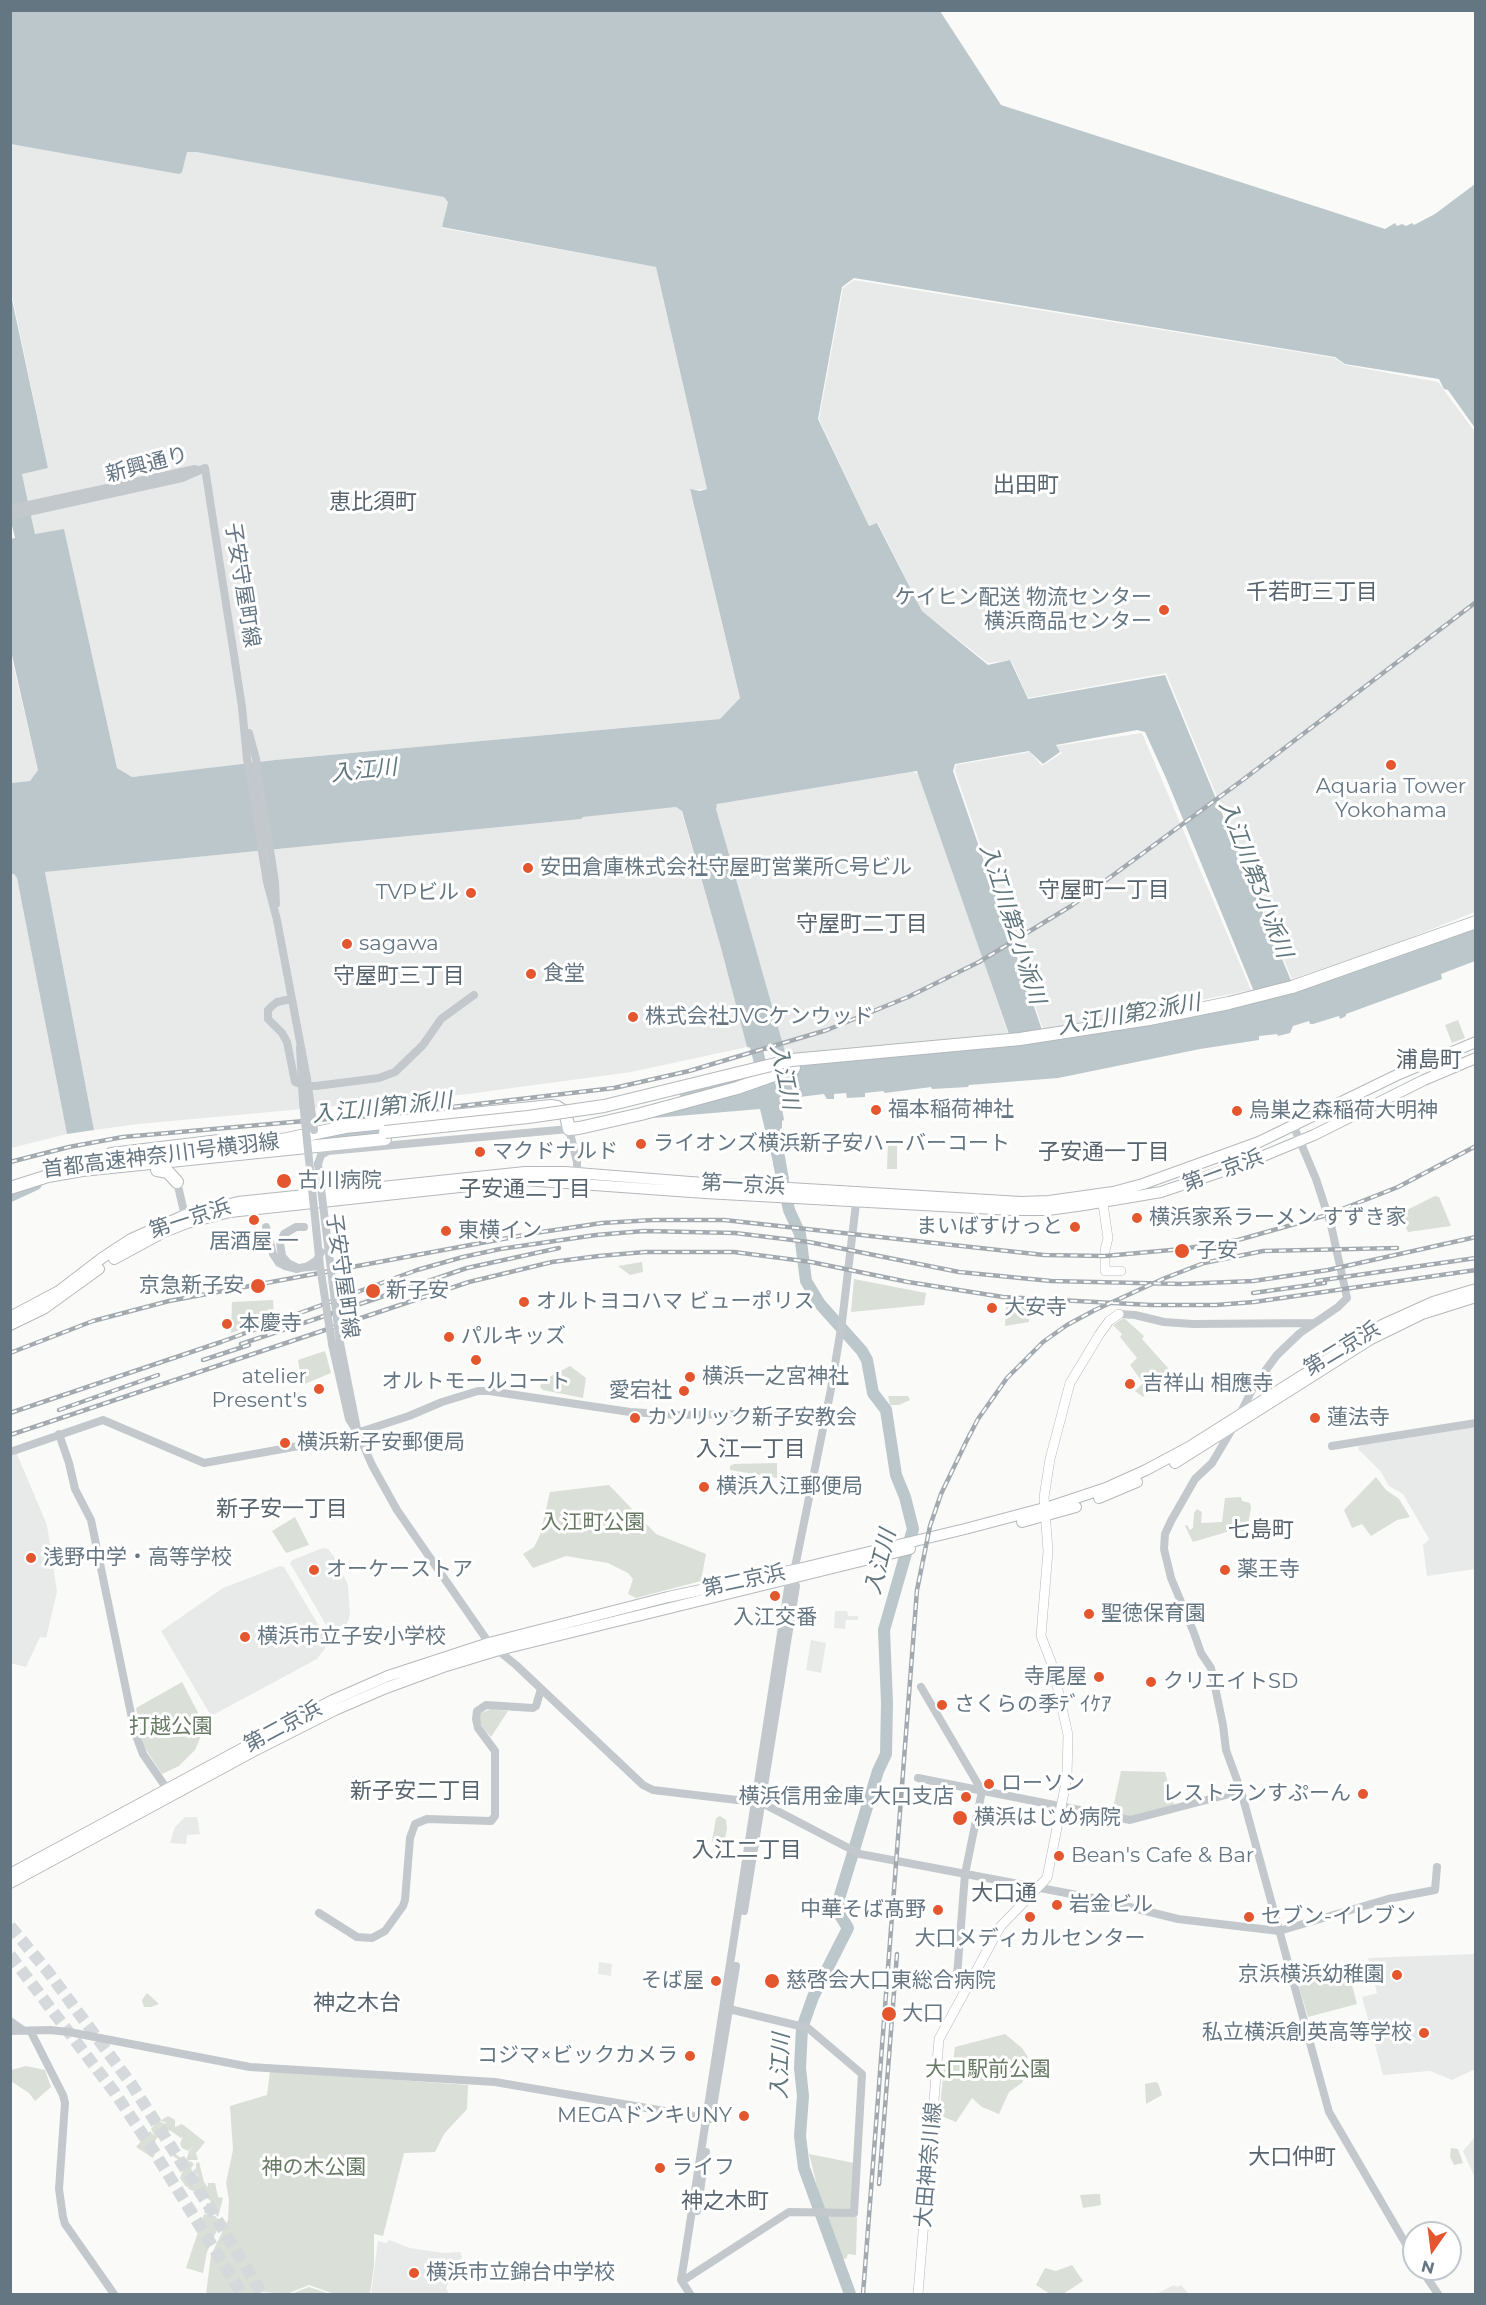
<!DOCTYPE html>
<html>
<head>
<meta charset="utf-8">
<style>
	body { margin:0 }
	#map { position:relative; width:1486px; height:2305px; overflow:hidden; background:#fafaf8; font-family:Montserrat,sans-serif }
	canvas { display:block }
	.frame { position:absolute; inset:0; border:12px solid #657683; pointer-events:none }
	.north { position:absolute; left:1402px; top:2221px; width:60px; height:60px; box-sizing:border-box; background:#fff; border:2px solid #c1c8cd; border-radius:50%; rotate:194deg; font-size:16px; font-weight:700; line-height:24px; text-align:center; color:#657683 }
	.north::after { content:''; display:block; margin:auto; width:21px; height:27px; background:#e4572e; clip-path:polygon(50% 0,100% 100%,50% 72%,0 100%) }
</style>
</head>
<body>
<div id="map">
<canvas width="1486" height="2305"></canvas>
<div class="frame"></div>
<div class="north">N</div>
</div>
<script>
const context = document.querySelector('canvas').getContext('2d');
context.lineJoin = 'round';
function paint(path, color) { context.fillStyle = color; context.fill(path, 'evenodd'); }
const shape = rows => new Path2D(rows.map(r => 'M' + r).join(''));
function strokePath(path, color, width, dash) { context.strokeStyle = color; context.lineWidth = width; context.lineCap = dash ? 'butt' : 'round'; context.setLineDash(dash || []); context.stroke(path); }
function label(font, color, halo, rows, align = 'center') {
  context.font = font + ' Montserrat,"Noto Sans JP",sans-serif'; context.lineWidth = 6; context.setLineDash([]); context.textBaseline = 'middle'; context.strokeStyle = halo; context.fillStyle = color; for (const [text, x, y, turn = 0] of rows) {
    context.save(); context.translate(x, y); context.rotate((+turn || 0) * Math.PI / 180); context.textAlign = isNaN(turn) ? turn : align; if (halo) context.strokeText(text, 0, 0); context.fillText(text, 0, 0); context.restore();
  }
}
const built = shape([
	[10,143,186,148,444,197,448,201,442,228,656,267,707,489,690,490,740,698,720,719,275,760,132,777,117,768,64,530,35,534,22,473,48,468,11,290],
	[854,280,1335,358,1345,365,1438,382,1475,432,1475,912,1384,948,1292,979,1166,673,1028,698,1011,660,988,663,922,611,878,523,869,526,819,419,843,288],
	[10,651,38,770,30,781,11,783],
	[1142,733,1251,990,1049,1030,1043,1029,955,771,956,765,1030,752,1042,766,1062,753,1056,746],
	[913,772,920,774,1008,1033,786,1055,715,808,718,804,726,802],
	[676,807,681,810,721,948,747,1047,631,1072,468,1094,138,1124,94,1130,45,872,581,819,583,817],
	[10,874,14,874,17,878,67,1134,11,1148],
	[1475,1427,1475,1569,1427,1576,1423,1545,1429,1539,1403,1494,1389,1486,1381,1472,1358,1449,1359,1446],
	[17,1454,47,1525,57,1592,46,1638,40,1637,26,1667,10,1663,10,1457],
	[323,1548,328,1549,335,1558,348,1585,350,1614,348,1622,337,1636,332,1635,290,1563,292,1560],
	[280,1566,284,1567,329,1643,317,1659,213,1715,210,1714,161,1631,223,1588],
	[835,1611,847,1611,848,1616,858,1616,858,1620,846,1620,845,1629,834,1628],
	[811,1640,826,1643,821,1673,806,1670],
	[185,1817,197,1817,200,1834,187,1835,186,1844,170,1843,175,1827],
	[1475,1954,1475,2069,1452,2080,1430,2071,1383,2075,1362,1997,1377,1993,1368,1958],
	[599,1962,612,1964,611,1976,598,1974],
	[1475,2137,1475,2178,1463,2151],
	[389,2240,410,2248,444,2253,460,2252,462,2257,446,2288,449,2294,371,2294,378,2241,386,2243],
	[1174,2285,1176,2287,1181,2285,1189,2294,1156,2294]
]);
const green = shape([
	[1458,1020,1465,1038,1452,1043,1445,1025],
	[888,1141,897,1141,897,1169,887,1169],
	[1435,1196,1439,1197,1451,1226,1408,1232,1399,1214],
	[642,1262,643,1272,630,1275,618,1266],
	[854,1279,926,1293,924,1305,851,1312],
	[273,1300,274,1319,231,1333,232,1302],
	[1010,1304,1029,1305,1029,1322,1005,1326,1006,1307,1009,1307],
	[1122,1319,1125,1319,1144,1336,1142,1339,1168,1368,1143,1397,1135,1391,1143,1383,1130,1365,1137,1358,1120,1337,1122,1334,1113,1325],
	[325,1351,331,1373,302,1385,298,1360],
	[570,1366,586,1378,583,1398,543,1390,540,1387,542,1381],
	[888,1396,908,1396,910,1400,899,1405,890,1405],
	[777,1463,777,1478,730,1470,730,1466,734,1464],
	[1376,1477,1386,1490,1399,1499,1410,1517,1397,1520,1371,1536,1362,1524,1352,1528,1344,1510],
	[609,1485,656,1534,706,1554,701,1581,636,1598,628,1594,633,1579,628,1573,608,1563,566,1556,533,1568,523,1554,534,1547,540,1535,550,1492],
	[1241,1497,1242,1501,1250,1503,1251,1508,1247,1531,1230,1531,1193,1542,1185,1526,1187,1525,1190,1530,1193,1528,1194,1513,1197,1509,1202,1512,1201,1523,1222,1522,1225,1498],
	[295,1517,309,1545,286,1553,272,1531],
	[182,1682,205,1726,195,1750,179,1766,162,1774,143,1745,136,1708],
	[491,1709,508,1711,491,1737,483,1728,479,1719,481,1713],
	[1121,1771,1165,1772,1174,1805,1129,1817,1112,1813],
	[720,1816,726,1820,727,1829,724,1842,712,1841,716,1818],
	[1347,1966,1357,2004,1308,2017,1297,1980],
	[147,1993,159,2004,151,2007,144,2007,142,2000],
	[1005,2034,1022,2048,1028,2057,1021,2067,1023,2082,1009,2092,999,2114,982,2107,972,2098,956,2122,939,2115,944,2068,952,2068,955,2047],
	[26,2066,45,2070,51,2087,35,2101,29,2093,11,2081,11,2070],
	[270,2071,468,2085,467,2109,444,2134,435,2152,404,2153,383,2236,374,2234,374,2265,370,2294,334,2294,309,2285,287,2294,263,2292,258,2294,206,2294,211,2255,228,2220,229,2200,226,2183,233,2150,230,2106,267,2095],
	[1155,2082,1158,2083,1162,2095,1146,2104,1145,2084],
	[168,2116,175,2120,175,2127,182,2124,205,2142,196,2153,198,2160,189,2160,188,2163,190,2161,194,2164,191,2168,193,2173,195,2173,197,2176,195,2184,191,2186,186,2187,180,2178,185,2165,168,2152,169,2150,186,2161,189,2151,194,2146,188,2151,182,2148,180,2144,183,2136,181,2138,171,2131,163,2129,155,2141,158,2148,153,2158,136,2147,150,2131,155,2136,151,2129,158,2121,166,2124,165,2122,160,2121],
	[1451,2148,1458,2149,1463,2163,1454,2165,1450,2157],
	[809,2154,854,2163,851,2209,848,2210,823,2210],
	[199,2162,204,2182,208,2187,208,2183,215,2183,218,2197,223,2198,218,2217,215,2214,204,2213,207,2203,211,2203,210,2200,187,2188,196,2184,195,2180,198,2176,193,2170,196,2169,196,2163],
	[1095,2194,1100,2194,1101,2205,1083,2208,1080,2195],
	[204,2214,215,2216,219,2220,219,2226,207,2252,203,2273,186,2268],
	[824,2215,857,2217,856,2255,848,2254,846,2259,838,2258],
	[1072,2265,1083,2281,1063,2294,1050,2294,1036,2285,1045,2268,1056,2271],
	[309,2287,330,2294,307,2293,291,2294]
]);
const water = shape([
	[11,11,940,11,1001,105,1327,210,1385,229,1395,223,1397,226,1402,224,1406,226,1412,223,1414,225,1435,214,1475,184,1475,428,1448,390,1444,389,1439,379,1345,364,1335,357,854,278,842,287,818,419,869,526,877,523,922,611,988,665,1010,660,1028,699,1165,675,1292,983,1475,919,1475,961,1441,974,1442,979,1346,1014,1346,1016,1340,1019,1339,1016,1313,1024,1310,1024,1309,1021,1293,1026,1290,1033,1278,1036,1277,1034,1259,1036,1259,1040,1200,1049,1058,1078,969,1085,968,1087,932,1089,931,1087,885,1093,883,1091,865,1093,865,1097,847,1098,846,1093,834,1094,834,1099,827,1099,824,1094,791,1098,781,1103,784,1120,782,1121,782,1128,780,1129,789,1179,777,1179,760,1109,642,1119,758,1084,776,1057,879,1050,1009,1034,917,771,717,804,716,809,786,1055,747,1047,721,948,682,811,676,807,583,817,581,819,45,872,94,1130,67,1134,17,878,14,874,11,874,11,783,30,781,38,770,11,651,10,539,15,538,10,517,10,290,48,468,22,474,35,534,64,529,117,768,132,777,275,760,720,719,740,698,690,489,700,491,707,489,656,267,442,227,448,202,444,197,197,152,187,152,182,172,179,174,11,144],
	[1137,730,1145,732,1166,778,1255,994,1171,1011,1042,1030,953,771,955,764,1029,751,1043,764,1060,752,1056,745]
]);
const river = shape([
	[753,1034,763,1075],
	[684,1091,744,1082],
	[327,1135,393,1129],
	[779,1163,789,1210,800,1234,806,1281,820,1304,862,1351,867,1360,873,1393,886,1410,896,1475,905,1497,913,1529,884,1630,887,1703,886,1754,878,1771,838,1902,840,1915,848,1928,813,1997,802,2028,800,2068,803,2096,800,2136,804,2168,850,2294],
	[10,1196,36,1184]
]);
const motorwayTunnel = shape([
	[10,1926,49,1973,132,2085,212,2211,262,2294],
	[10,1955,115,2093,153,2150,242,2294]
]);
const tertiary = shape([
	[205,468,242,707,247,759,267,882,277,920,307,1079],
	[10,509,195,469],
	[10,516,182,478,205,468],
	[249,733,256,759,275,882,276,904],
	[291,999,277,1002,272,1006,268,1010,268,1019,282,1033,287,1042,295,1082,306,1086,316,1086,379,1078,395,1072,423,1045,441,1019,474,995],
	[318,1164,321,1155,328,1151,569,1129,577,1162,577,1176],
	[177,1182,186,1220],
	[266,1227,273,1254,279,1263,285,1266,297,1269,308,1266,317,1260,321,1252],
	[1119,1314,1135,1315,1164,1322,1193,1324,1314,1323],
	[340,1343,357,1429],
	[332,1344,349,1419,358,1433,372,1465,397,1510,489,1643,516,1665,643,1785,653,1790,762,1803,860,1854,1093,1898,1178,1919,1279,1931,1388,1899,1435,1890,1437,1867],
	[1240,1414,1254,1386,1277,1355,1300,1333,1338,1307,1347,1298,1331,1225,1316,1179,1294,1127],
	[1234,1426,1212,1463,1195,1479,1171,1521,1165,1534,1164,1549,1171,1578,1194,1633,1201,1653,1211,1668,1223,1725,1226,1750,1241,1791,1329,2112,1414,2258],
	[59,1434,69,1463,75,1489,91,1520,135,1733,143,1754,167,1789],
	[1332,1446,1476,1423],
	[10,1452,103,1420,204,1463,338,1439,409,1416,442,1402,478,1391,489,1391,630,1412,678,1415,826,1413],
	[921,1687,982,1791,965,1874,957,1976],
	[918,1778,1130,1820,1241,1791],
	[744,1911,796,1586,793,1577],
	[319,1913,357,1937,372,1938,385,1931,403,1906,405,1900,410,1838,415,1824,427,1819,491,1821,495,1816,495,1751,478,1728,476,1719,477,1711,486,1705,533,1708,536,1706,541,1689],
	[10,2021,23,2030],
	[10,2031,50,2030,69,2032,250,2067,495,2082,711,2119],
	[31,2032,63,2095,65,2103,59,2189,63,2217,65,2224,114,2294],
	[711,2119,736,1966],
	[697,2211,706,2152],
	[1421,2269,1438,2294],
	[687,2278,789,2212,854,2213,862,2074,808,2028,729,2009,727,2006],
	[690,2294,681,2280,684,2262,788,1588,793,1577,831,1389,842,1322,857,1195]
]);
const secondary = shape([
	[1102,1197,1108,1238,1105,1250,1105,1271,1121,1271],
	[918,2294,939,2039,1000,1927,1047,1878,1067,1777,1068,1735,1053,1667,1041,1636,1048,1551,1044,1497,1050,1459,1070,1383,1099,1335,1109,1321,1119,1314]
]);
const trunk = shape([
	[114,1259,164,1232,187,1223,230,1212,524,1180,705,1193,1013,1210,1048,1210,1084,1205,1161,1192,1244,1164,1314,1135,1424,1080,1476,1058],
	[10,1317,59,1291,102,1258,131,1239,185,1215,238,1202,525,1172,565,1172,690,1182,1021,1202,1049,1201,1113,1192,1143,1184,1259,1142,1397,1075,1476,1042],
	[10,1325,45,1308,99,1269],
	[1175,1463,1371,1339,1422,1314,1476,1297],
	[1099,1498,1137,1482],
	[1022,1522,1076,1507],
	[10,1874,284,1726,333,1700,388,1676,489,1643,668,1597,794,1570,965,1529,1052,1506,1106,1488,1146,1470,1189,1447,1382,1325,1433,1302,1476,1289],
	[10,1883,252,1752,335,1710,386,1688,443,1667,499,1650,910,1549]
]);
const motorway = shape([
	[277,1141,345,1127,551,1106,557,1107,565,1112,569,1129,579,1128,641,1114,737,1088,794,1068],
	[210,1149,285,1141],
	[111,1154,219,1141],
	[76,1163,121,1158],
	[157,1170,168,1172,177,1182],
	[10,1188,48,1176,82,1170,385,1139]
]);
const rail = shape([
	[10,1162,69,1147,123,1137,418,1111,614,1088,689,1071,827,1030,908,997,979,962,1071,906,1244,779,1476,602],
	[1316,1281,1476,1258],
	[1253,1293,1325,1283],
	[241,1344,467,1268,559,1248],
	[10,1353,93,1321,169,1301,535,1233,602,1223,653,1220,724,1220,1044,1255,1105,1256,1182,1249,1238,1240,1327,1215,1398,1187,1476,1146],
	[203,1360,249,1345],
	[59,1410,158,1375],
	[10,1413,221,1342,417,1270,463,1257,500,1249,596,1235,644,1231,735,1233,809,1242,959,1272,1051,1281,1182,1284,1253,1281,1328,1270,1476,1237],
	[10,1435,469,1282,552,1262,599,1256,645,1252,734,1252,811,1262,908,1282,1003,1297,1151,1305,1216,1305,1254,1302,1476,1270],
	[879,2184,897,1954],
	[863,2294,917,1590,930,1526,941,1494,966,1442,978,1419,1007,1378,1043,1342,1067,1325,1095,1310,1165,1278,1204,1263,1263,1251,1397,1248]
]);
const tertiaryBridge = shape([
	[300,1048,303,1102,320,1266,332,1344],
	[307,1079,314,1130],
	[318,1164,340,1343],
	[304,1227,296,1227,284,1234,280,1243,282,1256,288,1263,298,1268,320,1266]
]);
const motorwayBridge = shape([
	[385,1132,528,1117,604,1106,792,1060,1020,1039,1149,1019,1229,1003,1292,987,1476,922]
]);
const markers = [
	[1164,610,6,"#e4572e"],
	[1391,765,6,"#e4572e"],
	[528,868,6,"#e4572e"],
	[471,893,6,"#e4572e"],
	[347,944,6,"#e4572e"],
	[531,974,6,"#e4572e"],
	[633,1017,6,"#e4572e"],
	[876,1110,6,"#e4572e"],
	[1237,1111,6,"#e4572e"],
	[641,1144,6,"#e4572e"],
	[480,1152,6,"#e4572e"],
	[284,1181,8,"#e4572e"],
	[1137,1218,6,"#e4572e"],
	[254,1220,6,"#e4572e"],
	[1075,1227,6,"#e4572e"],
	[446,1231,6,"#e4572e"],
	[1182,1251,8,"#e4572e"],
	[258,1286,8,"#e4572e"],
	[373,1291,8,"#e4572e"],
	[524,1302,6,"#e4572e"],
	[992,1308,6,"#e4572e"],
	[227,1324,6,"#e4572e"],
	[449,1337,6,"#e4572e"],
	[476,1360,6,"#e4572e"],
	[690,1377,6,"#e4572e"],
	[1130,1384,6,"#e4572e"],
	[319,1389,6,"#e4572e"],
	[684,1391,6,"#e4572e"],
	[635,1418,6,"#e4572e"],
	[1315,1418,6,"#e4572e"],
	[285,1443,6,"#e4572e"],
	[704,1487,6,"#e4572e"],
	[31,1558,6,"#e4572e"],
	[314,1570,6,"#e4572e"],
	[1225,1570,6,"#e4572e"],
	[775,1596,6,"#e4572e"],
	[1089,1614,6,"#e4572e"],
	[245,1637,6,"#e4572e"],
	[1099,1677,6,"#e4572e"],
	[1151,1682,6,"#e4572e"],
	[942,1705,6,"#e4572e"],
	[989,1784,6,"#e4572e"],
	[1363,1794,6,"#e4572e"],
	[966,1797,6,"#e4572e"],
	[960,1818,8,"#e4572e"],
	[1059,1856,6,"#e4572e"],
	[1057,1905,6,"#e4572e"],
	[938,1910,6,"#e4572e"],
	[1030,1917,6,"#e4572e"],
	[1249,1917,6,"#e4572e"],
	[1397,1975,6,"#e4572e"],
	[716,1981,6,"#e4572e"],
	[772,1981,8,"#e4572e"],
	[889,2014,8,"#e4572e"],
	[1424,2033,6,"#e4572e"],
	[690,2056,6,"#e4572e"],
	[744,2116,6,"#e4572e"],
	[660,2168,6,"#e4572e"],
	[414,2273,6,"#e4572e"]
];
const streetNames = [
	["新興通り",147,465,-15],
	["子安守屋町線",242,585,81],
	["首都高速神奈川1号横羽線",161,1156,-7],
	["第一京浜",1223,1171,-20],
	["第一京浜",743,1185,3],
	["第一京浜",190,1219,-18],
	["子安守屋町線",342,1276,82],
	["第二京浜",1342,1349,-31],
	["第二京浜",744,1581,-12],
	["第二京浜",283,1727,-28],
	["大田神奈川線",929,2165,-85]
];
const poiNames = [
	["ケイヒン配送 物流センター",1152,598,"right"],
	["横浜商品センター",1152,622,"right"],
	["Aquaria Tower",1391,787,"center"],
	["Yokohama",1391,811,"center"],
	["安田倉庫株式会社守屋町営業所C号ビル",540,868],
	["TVPビル",459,893,"right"],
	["sagawa",359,944],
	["食堂",543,974],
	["株式会社JVCケンウッド",645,1017],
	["福本稲荷神社",888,1110],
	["烏巣之森稲荷大明神",1249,1111],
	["ライオンズ横浜新子安ハーバーコート",653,1144],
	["マクドナルド",492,1152],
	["古川病院",298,1181],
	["横浜家系ラーメン すずき家",1149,1218],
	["まいばすけっと",1063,1227,"right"],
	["東横イン",458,1231],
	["居酒屋 一",254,1242,"center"],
	["子安",1196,1251],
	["京急新子安",244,1286,"right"],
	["新子安",386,1291],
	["オルトヨコハマ ビューポリス",536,1302],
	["大安寺",1004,1308],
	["本慶寺",239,1324],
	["パルキッズ",461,1337],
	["atelier",307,1377,"right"],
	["Present's",307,1401,"right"],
	["横浜一之宮神社",702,1377],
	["オルトモールコート",476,1382,"center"],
	["吉祥山 相應寺",1142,1384],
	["愛宕社",672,1391,"right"],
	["カソリック新子安教会",647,1418],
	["蓮法寺",1327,1418],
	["横浜新子安郵便局",297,1443],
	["横浜入江郵便局",716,1487],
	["浅野中学・高等学校",43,1558],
	["オーケーストア",326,1570],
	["薬王寺",1237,1570],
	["聖徳保育園",1101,1614],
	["入江交番",775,1618,"center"],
	["横浜市立子安小学校",257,1637],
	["寺尾屋",1087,1677,"right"],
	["クリエイトSD",1163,1682],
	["さくらの季ﾃﾞｲｹｱ",954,1705],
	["ローソン",1001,1784],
	["レストランすぷーん",1351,1794,"right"],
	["横浜信用金庫 大口支店",954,1797,"right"],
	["横浜はじめ病院",974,1818],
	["Bean's Cafe & Bar",1071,1856],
	["岩金ビル",1069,1905],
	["中華そば髙野",926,1910,"right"],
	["セブン-イレブン",1261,1917],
	["大口メディカルセンター",1030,1939,"center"],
	["京浜横浜幼稚園",1385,1975,"right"],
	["そば屋",704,1981,"right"],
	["慈啓会大口東総合病院",786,1981],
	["大口",902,2014],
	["私立横浜創英高等学校",1412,2033,"right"],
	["コジマ×ビックカメラ",678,2056,"right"],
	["MEGAドンキUNY",732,2116,"right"],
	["ライフ",672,2168],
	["横浜市立錦台中学校",426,2273]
];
const parkNames = [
	["入江町公園",593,1523],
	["打越公園",171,1727],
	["大口駅前公園",988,2070],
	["神の木公園",314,2168]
];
const neighbourhoodNames = [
	["出田町",1026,486],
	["恵比須町",373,503],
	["千若町三丁目",1312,593],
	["守屋町一丁目",1104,891],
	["守屋町二丁目",862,925],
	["守屋町三丁目",399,977],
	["浦島町",1429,1061],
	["子安通一丁目",1104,1153],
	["子安通二丁目",525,1190],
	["入江一丁目",751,1450],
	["新子安一丁目",282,1510],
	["七島町",1261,1531],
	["新子安二丁目",416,1792],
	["入江二丁目",747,1851],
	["大口通",1004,1894],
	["神之木台",357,2004],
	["大口仲町",1292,2158],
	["神之木町",725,2202]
];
const waterNames = [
	["入江川",364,771,-6],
	["入江川第3小派川",1255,879,69],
	["入江川第2小派川",1012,924,72],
	["入江川第2派川",1129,1015,-10],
	["入江川",784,1077,78],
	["入江川第1派川",382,1108,-6],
	["入江川",881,1562,-76],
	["入江川",781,2066,-88]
];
paint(built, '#e8e9e9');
paint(green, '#dadfd7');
paint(water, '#bbc7cb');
strokePath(river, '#bbc7cb', 12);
strokePath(motorwayTunnel, '#d5d9db', 12, [12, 6]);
strokePath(secondary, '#b3babf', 10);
strokePath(trunk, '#b4b9bd', 12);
strokePath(motorway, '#b4b9bd', 14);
strokePath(tertiary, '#c3c8cc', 8);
strokePath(secondary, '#fff', 9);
strokePath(trunk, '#fff', 10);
strokePath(motorway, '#fff', 12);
strokePath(rail, '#a2aab0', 4.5);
strokePath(rail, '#fff', 2, [7]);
strokePath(motorwayBridge, '#b4b9bd', 14, []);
strokePath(tertiaryBridge, '#c3c8cc', 8);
strokePath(motorwayBridge, '#fff', 12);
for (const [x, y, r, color] of markers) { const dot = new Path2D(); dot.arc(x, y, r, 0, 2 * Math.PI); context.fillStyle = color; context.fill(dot); strokePath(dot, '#fff', 2); }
label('21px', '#657683', '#fff', streetNames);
label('21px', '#657683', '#fff', poiNames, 'left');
label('21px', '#687a64', '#fff', parkNames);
label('22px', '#57646e', '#fff', neighbourhoodNames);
label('italic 22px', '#60757c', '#fff', waterNames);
</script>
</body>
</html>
